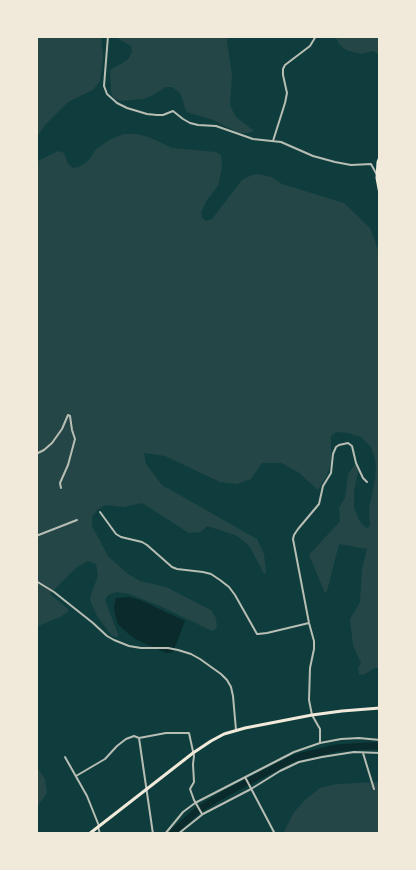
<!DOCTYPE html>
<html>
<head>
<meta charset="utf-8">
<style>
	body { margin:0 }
	#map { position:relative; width:416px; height:870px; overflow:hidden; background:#0f3d3e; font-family:"Work Sans",sans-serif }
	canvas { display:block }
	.frame { position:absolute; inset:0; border:38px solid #f1e9da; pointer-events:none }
</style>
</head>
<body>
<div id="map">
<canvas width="416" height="870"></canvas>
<div class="frame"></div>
</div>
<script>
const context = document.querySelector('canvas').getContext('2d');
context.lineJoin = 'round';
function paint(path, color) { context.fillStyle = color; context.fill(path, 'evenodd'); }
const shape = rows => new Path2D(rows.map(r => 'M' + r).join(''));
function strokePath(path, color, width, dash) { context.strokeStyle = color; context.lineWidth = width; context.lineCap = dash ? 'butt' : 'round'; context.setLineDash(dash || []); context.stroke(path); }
const green = shape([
	[36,36,101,36,103,57,100,81,93,90,68,102,45,125,36,138],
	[117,36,228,36,227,42,232,75,230,105,235,116,254,131,248,133,239,133,213,120,187,112,185,109,183,101,180,93,172,87,166,87,155,94,144,99,120,101,114,98,111,93,110,70,124,62,129,58,132,52,131,46,120,40],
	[335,36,380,36,380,55,373,51,361,54,346,50,339,44],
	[124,134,137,134,149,137,172,148,216,152,221,155,222,167,218,186,207,200,201,212,202,218,206,221,212,219,242,180,252,175,259,174,271,177,282,184,344,203,370,228,380,255,380,668,375,668,365,674,359,675,358,668,361,663,353,645,350,619,360,602,362,569,367,549,339,544,327,591,325,593,309,555,340,521,339,508,345,498,348,475,354,465,357,465,358,472,354,491,354,508,359,520,365,527,368,528,370,525,369,508,375,480,376,465,375,459,371,447,361,437,348,433,336,432,331,436,331,463,327,475,318,490,298,472,281,463,262,463,251,479,237,484,220,482,165,456,144,453,146,464,162,485,257,539,264,554,266,571,265,574,263,572,250,547,240,538,235,535,207,526,201,532,189,533,142,503,124,507,105,505,97,510,92,517,92,526,108,556,128,574,140,581,166,587,211,610,216,618,217,628,212,631,160,606,129,594,117,592,108,595,105,600,118,634,118,637,112,636,97,616,90,600,91,594,98,576,96,564,88,561,77,567,50,594,68,609,68,612,60,617,36,627,36,162,58,151,64,153,68,164,73,168,79,167,89,160,96,149,111,139],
	[36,766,45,779,47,793,36,808],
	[380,782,380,834,283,834,294,812,306,799,320,788,336,784]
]);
const water = shape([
	[129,597,140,600,185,621,173,652,166,653,135,639,124,630,118,624,115,615,114,606,116,598]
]);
const river = shape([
	[171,834,198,810,228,792,294,758,337,748,368,746,380,746]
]);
const minor = shape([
	[108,36,104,86,107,94,117,103,127,108,147,114,157,115,163,115,173,111,183,119,190,123,198,125,216,126,253,139,281,142,313,156,335,162,351,165,371,164,377,175],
	[273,141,285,103,287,93,283,75,283,69,285,65,310,46,316,36],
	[36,454,44,450,52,443,62,429,68,415,70,416,72,430,75,439,68,465,60,483,61,488],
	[100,512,116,534,121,537,142,542,147,545,172,567,177,569,203,572,211,574,220,580,229,587,235,595,257,634,258,634,267,633,309,623],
	[36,536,77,520],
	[36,581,54,592,93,623,107,636,114,640,129,646,141,648,168,648,178,650,191,654,200,659,221,674,227,680,231,687,233,696,236,730],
	[139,738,153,834],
	[320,743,320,729,312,715,309,700,310,668,314,649,314,641,309,623,293,539,294,535,298,529,319,504,323,486,331,473,333,454,336,447,339,445,348,443,352,446,356,463,363,478,367,482],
	[363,753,374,789],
	[65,757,87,796,99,826],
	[76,776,105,759,117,746,126,739,134,736,139,738,166,733,189,733,194,756,193,764,194,782,190,789,194,800,202,814],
	[245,777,275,834],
	[98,827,100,834],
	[165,834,183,812,195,803,294,752,320,743,341,739,359,738,380,740],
	[178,834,203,814,251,789,280,771,299,762,322,757,354,752,380,753]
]);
const primary = shape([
	[380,157,378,162,377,178,380,194],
	[89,834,193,753,211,741,224,734,245,728,312,715,342,711,380,708]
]);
paint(green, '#244646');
paint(water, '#0a2a2b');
strokePath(river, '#0a2a2b', 7);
strokePath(minor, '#b8beb3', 2);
strokePath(primary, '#f1e9da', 3);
</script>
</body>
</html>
